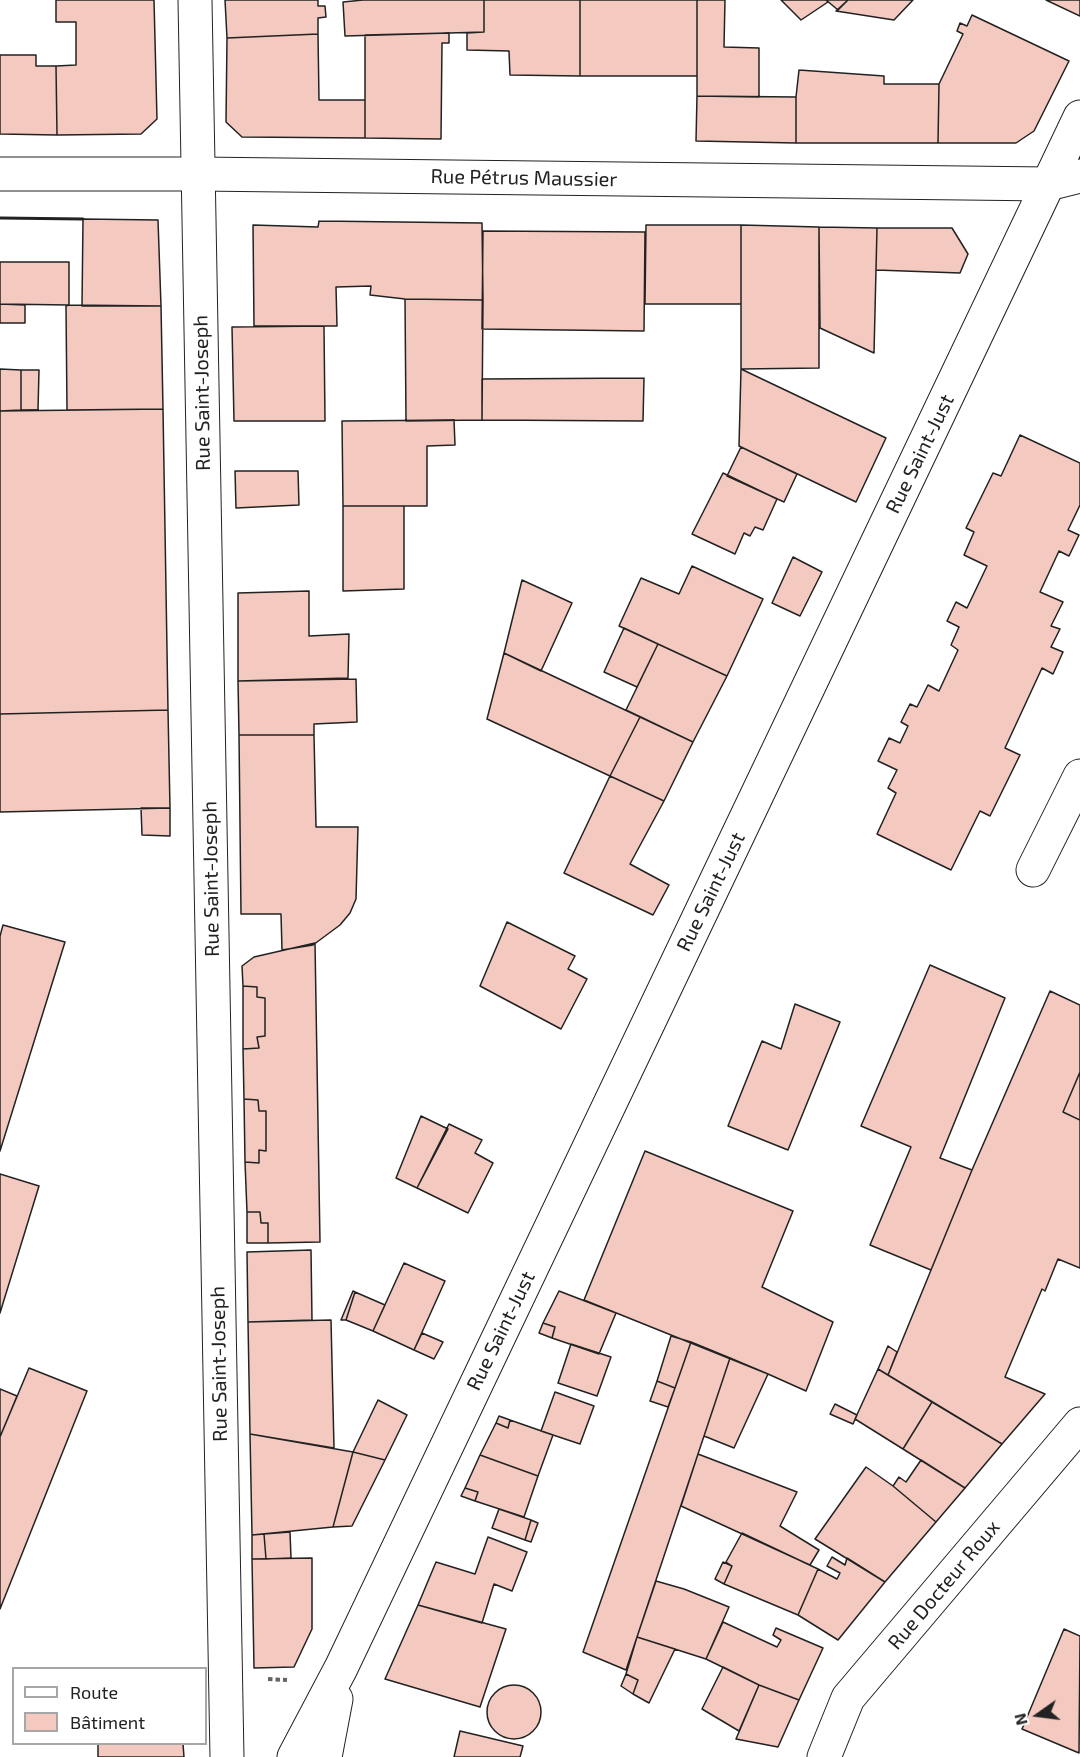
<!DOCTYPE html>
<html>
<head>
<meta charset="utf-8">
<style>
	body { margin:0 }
	#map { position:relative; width:1080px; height:1757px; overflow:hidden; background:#fff; font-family:"Exo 2",sans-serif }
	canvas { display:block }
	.legend { position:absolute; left:12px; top:1667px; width:195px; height:78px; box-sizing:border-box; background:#fff; border:2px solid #a7a7a7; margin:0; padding:8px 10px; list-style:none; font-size:18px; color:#222 }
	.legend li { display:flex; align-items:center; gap:12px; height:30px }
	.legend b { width:30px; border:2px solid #a7a7a7 }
	.north { position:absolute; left:1008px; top:1685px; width:60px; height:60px; -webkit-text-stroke:4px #fff; paint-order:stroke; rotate:256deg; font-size:16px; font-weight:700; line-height:24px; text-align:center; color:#222 }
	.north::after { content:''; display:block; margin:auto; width:21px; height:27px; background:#222; clip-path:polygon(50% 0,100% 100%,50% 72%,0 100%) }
</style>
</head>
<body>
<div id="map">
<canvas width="1080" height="1757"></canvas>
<ul class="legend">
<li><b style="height:8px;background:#fff"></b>Route</li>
<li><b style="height:16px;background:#f3c9c0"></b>Bâtiment</li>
</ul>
<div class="north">N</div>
</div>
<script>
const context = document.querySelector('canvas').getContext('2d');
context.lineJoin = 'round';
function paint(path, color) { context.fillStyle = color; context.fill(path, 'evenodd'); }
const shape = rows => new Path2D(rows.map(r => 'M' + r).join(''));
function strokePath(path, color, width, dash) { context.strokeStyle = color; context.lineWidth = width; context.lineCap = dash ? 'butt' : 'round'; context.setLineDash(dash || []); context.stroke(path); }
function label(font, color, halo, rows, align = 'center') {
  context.font = font + ' "Exo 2",sans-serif'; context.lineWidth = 4.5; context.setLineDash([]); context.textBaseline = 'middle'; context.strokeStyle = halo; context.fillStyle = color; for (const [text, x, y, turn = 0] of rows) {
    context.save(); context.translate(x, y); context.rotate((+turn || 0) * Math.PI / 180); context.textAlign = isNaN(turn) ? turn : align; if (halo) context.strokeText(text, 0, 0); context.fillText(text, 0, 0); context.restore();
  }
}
const building = shape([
	[56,0,154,0,157,119,141,134,57,135,56,66,76,65,76,22,56,22,56,0],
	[225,0,318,0,318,6,325,6,326,17,318,18,318,34,227,38,225,0],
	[363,0,484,0,484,32,345,36,343,2,363,0],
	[484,0,580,0,580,76,510,75,509,51,467,50,467,33,484,32,484,0],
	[580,0,697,0,697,76,580,76,580,0],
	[697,0,725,0,724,47,759,48,759,97,697,96,697,0],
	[781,0,826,0,828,2,801,20,781,0],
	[826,0,848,0,838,10,826,0],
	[848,0,913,0,894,20,836,11,848,0],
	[1046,0,1080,0,1080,16,1046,0],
	[972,15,1069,61,1034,131,1016,143,938,143,939,84,963,34,957,31,960,23,967,26,972,15],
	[449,33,449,43,442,43,441,139,365,138,365,35,449,33],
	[318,34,319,100,365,100,365,138,242,137,226,122,227,38,318,34],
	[0,55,36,55,36,66,56,66,57,135,0,134,0,55],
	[799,70,884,76,884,84,939,84,938,143,796,143,796,97,799,70],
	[697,96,796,97,796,143,696,141,697,96],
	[83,219,158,220,161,306,82,306,83,219],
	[319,221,482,223,483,300,405,299,370,295,371,286,336,287,337,326,254,326,253,225,318,227,319,221],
	[646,225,741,225,741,304,645,304,646,225],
	[741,225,819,227,819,368,741,369,741,225],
	[819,227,877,228,874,353,820,328,819,227],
	[877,228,952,228,968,254,960,273,876,270,877,228],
	[483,231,645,232,644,331,482,329,483,231],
	[0,262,69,262,69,305,0,304,0,262],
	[405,299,483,300,482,420,406,421,405,299],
	[0,304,25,305,25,323,0,323,0,304],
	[69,305,161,306,163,409,67,410,66,306,69,305],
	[324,326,325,421,234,421,232,327,324,326],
	[0,369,21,370,21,410,0,411,0,369],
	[741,369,886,438,856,502,739,446,741,369],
	[21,370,39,370,38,410,21,410,21,370],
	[644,378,643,421,482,420,482,379,644,378],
	[163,409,168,710,0,714,0,411,163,409],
	[454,420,455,445,427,446,427,506,343,506,342,421,454,420],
	[1020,435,1080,463,1080,505,1068,530,1079,535,1069,556,1059,551,1040,592,1063,602,1051,626,1060,629,1051,647,1063,652,1053,674,1042,668,1005,748,1020,755,990,816,980,811,951,870,877,834,896,793,888,788,897,770,878,761,889,738,900,743,908,726,901,722,910,704,917,707,928,685,939,691,958,650,951,645,959,627,947,621,956,602,967,608,987,566,964,555,974,532,966,528,993,473,1001,476,1020,435],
	[741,447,797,474,784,502,727,476,741,447],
	[235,471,298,471,299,505,236,508,235,471],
	[723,473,777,499,763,530,755,527,750,536,744,533,735,554,692,534,723,473],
	[343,506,404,506,404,589,343,591,343,506],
	[793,557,822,572,800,616,772,603,793,557],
	[692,566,763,599,727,676,619,626,641,578,679,594,692,566],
	[522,580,572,603,541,671,504,653,522,580],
	[309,591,309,636,349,634,348,678,238,681,238,593,309,591],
	[624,628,658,644,637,687,604,672,624,628],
	[658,644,727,676,693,742,626,710,658,644],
	[504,653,640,717,610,776,487,719,504,653],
	[356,679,357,722,314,724,314,735,239,735,238,681,356,679],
	[168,710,170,808,0,812,0,714,168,710],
	[640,717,693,742,664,801,610,776,640,717],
	[239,735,314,735,316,827,358,827,356,899,350,913,340,925,313,945,282,950,281,914,241,914,239,735],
	[610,776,664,801,630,864,669,885,653,915,564,873,610,776],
	[141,808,170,808,170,836,142,835,141,808],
	[507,922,575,956,568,969,587,979,561,1029,480,986,507,922],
	[3,925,65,942,0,1151,0,936,3,925],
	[315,943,320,1242,268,1243,268,1223,261,1223,260,1212,247,1212,245,1162,259,1163,259,1150,266,1151,266,1111,259,1111,258,1100,244,1099,243,1049,259,1048,257,1037,265,1036,265,998,257,997,257,987,243,986,242,966,254,957,315,943],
	[930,965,1005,998,940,1158,972,1170,931,1270,870,1245,911,1147,861,1126,930,965],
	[243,986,257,987,257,997,265,998,265,1036,257,1037,259,1048,243,1049,243,986],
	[1050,991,1080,1005,1080,1072,1063,1112,1080,1120,1080,1268,1058,1259,1045,1291,1042,1289,1005,1377,1045,1394,1002,1444,888,1375,972,1170,1050,991],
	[795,1004,840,1022,788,1150,728,1126,762,1041,781,1049,795,1004],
	[1080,1072,1080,1120,1063,1112,1080,1072],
	[244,1099,258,1100,259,1111,266,1111,266,1151,259,1150,259,1163,245,1162,244,1099],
	[421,1116,448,1129,417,1188,396,1178,421,1116],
	[449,1124,482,1140,475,1153,493,1163,468,1213,417,1188,449,1124],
	[645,1151,793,1211,762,1287,833,1322,806,1391,768,1374,584,1300,645,1151],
	[0,1174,39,1186,0,1313,0,1174],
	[247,1212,260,1212,261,1223,268,1223,268,1243,247,1243,247,1212],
	[311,1250,312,1320,248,1322,247,1252,311,1250],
	[404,1263,445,1281,414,1350,373,1331,404,1263],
	[353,1291,355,1292,346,1320,341,1320,353,1291],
	[559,1291,616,1313,599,1354,552,1338,555,1327,543,1323,559,1291],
	[355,1292,385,1305,373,1331,346,1320,355,1292],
	[331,1320,334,1448,250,1434,248,1322,331,1320],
	[543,1323,555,1327,552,1338,539,1333,543,1323],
	[422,1333,443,1342,434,1359,414,1350,422,1333],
	[671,1336,691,1342,675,1388,657,1381,671,1336],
	[691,1342,730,1358,626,1670,583,1652,691,1342],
	[571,1344,611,1357,597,1396,558,1383,571,1344],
	[888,1346,897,1352,888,1375,878,1369,888,1346],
	[730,1358,768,1374,734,1448,704,1436,730,1358],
	[29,1368,87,1391,0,1609,0,1437,29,1368],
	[878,1369,932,1402,903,1449,855,1419,878,1369],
	[657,1381,675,1388,668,1407,650,1401,657,1381],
	[0,1389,17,1396,0,1437,0,1389],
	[555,1392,594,1406,580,1444,541,1431,555,1392],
	[378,1400,407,1415,385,1460,353,1452,378,1400],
	[932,1402,1002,1444,965,1488,903,1449,932,1402],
	[835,1404,857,1415,853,1424,830,1414,835,1404],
	[499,1416,510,1420,508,1428,496,1423,499,1416],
	[510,1420,553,1435,538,1476,480,1455,496,1423,508,1428,510,1420],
	[250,1434,353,1452,333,1527,252,1535,250,1434],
	[353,1452,385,1460,352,1526,333,1527,353,1452],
	[698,1454,797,1492,780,1526,819,1550,810,1565,681,1506,698,1454],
	[480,1455,538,1476,524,1517,475,1501,478,1492,465,1488,480,1455],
	[921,1460,965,1488,936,1522,893,1486,899,1477,906,1482,921,1460],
	[866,1467,893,1486,936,1522,885,1582,815,1539,866,1467],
	[465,1488,478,1492,475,1501,461,1496,465,1488],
	[499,1509,531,1520,525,1540,492,1528,499,1509],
	[531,1520,538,1523,531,1542,525,1540,531,1520],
	[290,1532,291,1558,266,1559,264,1534,290,1532],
	[742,1533,818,1569,798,1615,724,1584,732,1566,726,1562,742,1533],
	[264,1534,266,1559,252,1559,252,1535,264,1534],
	[488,1537,527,1552,512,1591,494,1584,482,1623,418,1605,436,1562,475,1574,488,1537],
	[832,1557,845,1565,847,1558,885,1582,838,1640,798,1615,818,1569,837,1579,840,1573,827,1566,832,1557],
	[312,1558,312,1629,294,1667,254,1668,252,1559,312,1558],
	[723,1562,732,1566,724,1584,715,1579,723,1562],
	[656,1581,684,1589,729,1607,706,1659,637,1637,656,1581],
	[418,1605,506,1629,480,1707,385,1679,418,1605],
	[723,1622,777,1647,781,1640,773,1635,776,1628,823,1648,799,1700,759,1685,706,1659,723,1622],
	[1064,1629,1080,1636,1079,1753,1022,1729,1064,1629],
	[637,1637,675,1649,649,1703,633,1694,638,1680,626,1674,637,1637],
	[723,1667,759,1685,739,1731,702,1709,723,1667],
	[626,1674,638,1680,633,1694,621,1686,626,1674],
	[759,1685,799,1700,778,1747,736,1739,759,1685],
	'487 1712a27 27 0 1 1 54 0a27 27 0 1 1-54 0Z',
	[460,1731,523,1746,520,1757,454,1757,460,1731],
	[98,1744,183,1744,184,1757,98,1757,98,1744]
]);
const path = shape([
	[268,1679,287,1680]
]);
const minor = shape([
	[0,174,198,174,1048,184,1080,176],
	[1033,870,1080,776],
	[294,1757,341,1668,1080,117],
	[325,1757,336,1699],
	[824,1757,848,1698,1080,1424]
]);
const major = shape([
	[195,0,227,1757]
]);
const wall = shape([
	[0,218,83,219]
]);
const streetNames = [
	["Rue Pétrus Maussier",524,178,1],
	["Rue Saint-Joseph",202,393,-91],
	["Rue Saint-Just",920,454,-64],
	["Rue Saint-Joseph",211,879,-91],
	["Rue Saint-Just",711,892,-64],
	["Rue Saint-Just",501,1331,-64],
	["Rue Saint-Joseph",219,1364,-91],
	["Rue Docteur Roux",944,1585,-50]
];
paint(building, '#f3c9c0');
strokePath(building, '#222', 1.5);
strokePath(minor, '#222', 35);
strokePath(major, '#222', 35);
strokePath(path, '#646464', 4, [4.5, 3]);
strokePath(minor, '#fff', 33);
strokePath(major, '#fff', 33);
strokePath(wall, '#222', 3);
label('20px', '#222', '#fff', streetNames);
</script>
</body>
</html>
